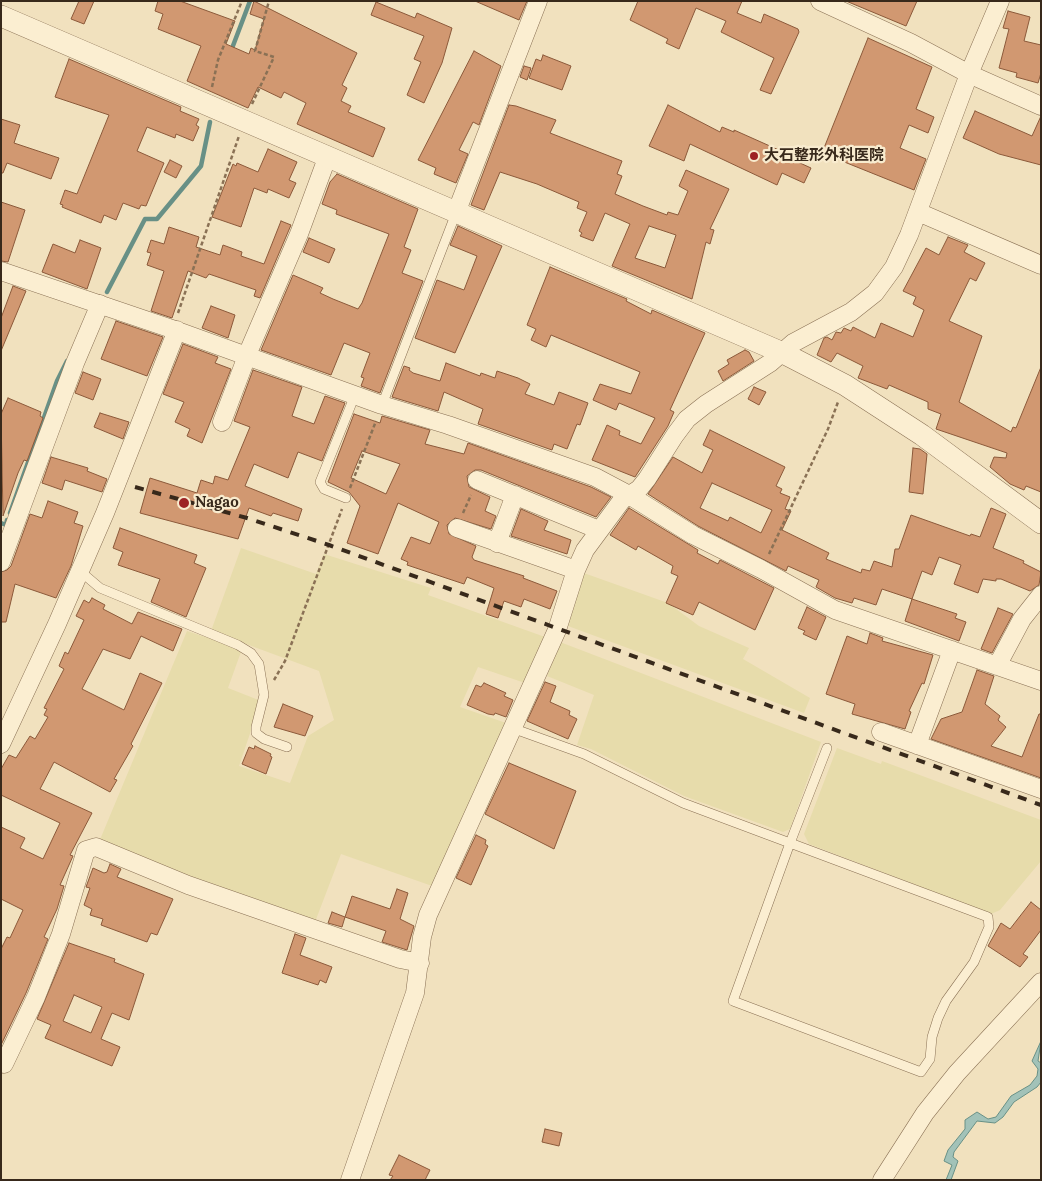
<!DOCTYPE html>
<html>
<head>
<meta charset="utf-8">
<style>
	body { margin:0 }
	#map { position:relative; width:1042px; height:1181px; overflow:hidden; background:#f1e1be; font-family:Lora,serif }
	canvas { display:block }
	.frame { position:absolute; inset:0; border:2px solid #38291b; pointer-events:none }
</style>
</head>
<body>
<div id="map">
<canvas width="1042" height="1181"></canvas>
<div class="frame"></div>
</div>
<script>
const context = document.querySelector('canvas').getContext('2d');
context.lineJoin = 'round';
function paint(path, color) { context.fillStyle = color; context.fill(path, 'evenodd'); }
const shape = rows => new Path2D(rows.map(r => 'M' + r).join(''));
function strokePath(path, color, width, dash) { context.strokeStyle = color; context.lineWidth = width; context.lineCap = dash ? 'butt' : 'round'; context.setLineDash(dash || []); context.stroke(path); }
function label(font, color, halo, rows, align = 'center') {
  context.font = font + ' Lora,"Noto Sans JP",serif'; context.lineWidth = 4.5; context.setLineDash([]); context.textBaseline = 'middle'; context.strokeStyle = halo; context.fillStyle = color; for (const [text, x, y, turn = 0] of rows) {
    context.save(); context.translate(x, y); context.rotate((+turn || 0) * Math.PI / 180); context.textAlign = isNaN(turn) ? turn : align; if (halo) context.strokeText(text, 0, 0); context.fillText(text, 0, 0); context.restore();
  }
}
const farmland = shape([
	[241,548,316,574,324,554,431,588,428,595,545,637,525,683,478,667,460,707,506,723,435,887,341,854,315,922,189,878,99,842,187,631,242,649,228,688,261,701,239,766,290,783,308,736,334,720,319,671,211,631],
	[581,572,668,603,699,626,749,648,743,659,810,698,804,713,568,626],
	[560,642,821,742,790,829,783,832,684,796,591,749,577,745,594,695,547,676],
	[837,748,881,764,882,761,1041,820,1041,861,1000,910,991,914,809,844,804,834]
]);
const water = shape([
	[1041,1041,1038,1061,1041,1063,1041,1082,1037,1087,1014,1102,1003,1117,995,1123,977,1121,954,1152,953,1157,958,1161,951,1180,946,1180,952,1165,944,1161,948,1150,965,1129,965,1120,977,1112,988,1119,996,1117,1011,1096,1030,1085,1037,1076,1038,1069,1032,1061,1041,1041]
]);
const stream = shape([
	[231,51,250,1],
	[107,292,145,219,157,219,201,166,210,122],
	[10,513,57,381,67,361],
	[1,523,6,525,7,520]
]);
const building = shape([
	[79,1,94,1,84,24,71,19,79,1],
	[158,1,180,1,235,21,226,44,249,54,251,48,255,50,264,19,250,14,254,1,357,53,342,85,347,88,341,101,351,106,348,112,385,128,373,157,297,124,306,103,284,92,281,98,258,87,248,108,187,81,201,46,158,29,163,14,155,11,158,1],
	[475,1,527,1,519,20,475,1],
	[638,1,742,1,737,13,761,23,764,14,798,29,799,32,771,94,760,90,774,58,721,32,726,21,696,8,679,49,666,43,668,39,630,20,638,1],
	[846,1,917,1,906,26,846,1],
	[376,2,415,18,417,13,452,28,442,63,424,103,407,95,421,62,414,59,424,36,371,15,376,2],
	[1008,11,1030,17,1024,41,1041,45,1041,73,1038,83,1016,77,1017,73,999,68,1009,29,1003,28,1008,11],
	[868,38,932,67,916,109,934,117,928,133,909,125,900,148,926,159,914,190,822,153,868,38],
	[474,51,501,66,479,125,473,122,459,150,468,154,456,183,434,174,436,168,418,160,474,51],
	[543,55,571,66,562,90,529,78,536,59,541,61,543,55],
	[69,59,181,107,180,111,199,119,196,125,199,127,193,141,176,134,175,138,147,127,137,151,164,163,146,206,141,205,139,209,123,203,116,220,104,215,101,223,62,207,63,205,60,204,65,190,77,194,109,115,55,97,69,59],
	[524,66,531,68,527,80,520,77,524,66],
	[509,105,516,106,556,120,550,133,622,161,617,174,622,176,615,194,643,206,667,215,668,212,678,215,688,191,679,186,686,170,729,189,710,229,714,230,710,244,706,242,692,299,612,266,630,224,605,213,593,241,580,236,582,233,579,231,587,212,577,208,579,202,537,184,500,172,484,210,471,205,509,105],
	[649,226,676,235,665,268,635,258,649,226],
	[668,105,720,132,722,127,734,132,734,130,790,155,789,158,811,168,804,183,782,173,777,185,690,144,684,161,649,146,668,105],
	[975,111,1032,136,1041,116,1041,165,999,154,963,138,975,111],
	[1,119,20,125,14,143,59,158,51,179,7,163,3,173,1,173,1,119],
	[268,149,297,162,289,180,296,183,289,198,268,189,267,193,254,188,241,227,212,217,233,164,236,166,237,163,258,172,268,149],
	[170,160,182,166,176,178,164,172,170,160],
	[337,174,418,209,404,247,411,250,402,273,423,281,380,393,361,386,364,378,361,377,370,353,344,343,331,375,261,350,293,275,323,288,320,293,333,299,358,309,362,303,389,234,336,214,337,210,322,204,330,182,337,174],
	[1,202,25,210,8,262,1,261,1,202],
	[281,221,291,225,260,298,254,296,256,290,209,274,206,278,188,271,172,318,151,311,164,271,147,265,151,253,147,252,151,240,164,244,169,227,199,237,196,247,220,255,223,245,242,252,241,256,264,264,281,221],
	[458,226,502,246,455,353,415,338,437,280,464,290,477,256,450,245,458,226],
	[948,237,968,245,964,252,985,263,976,281,970,278,949,321,982,336,959,402,1011,432,1013,427,1016,428,1041,367,1041,492,1026,486,1024,490,1010,484,990,467,994,457,1006,458,1007,453,936,429,941,414,928,409,928,402,889,385,887,389,858,378,863,366,837,353,831,362,817,355,824,338,827,337,832,340,836,332,841,333,844,328,851,331,853,327,875,338,881,323,913,337,924,310,913,304,916,297,903,291,926,248,939,255,948,237],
	[309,238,335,249,329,263,303,252,309,238],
	[80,240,101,248,87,289,42,272,53,244,75,253,80,240],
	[550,267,627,299,626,301,651,314,652,310,705,333,670,410,674,412,668,426,635,477,592,460,607,425,620,431,619,435,641,444,655,418,619,403,616,410,593,400,600,384,631,394,640,372,551,335,546,347,531,340,536,329,527,325,550,267],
	[13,286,26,291,1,351,1,318,13,286],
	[211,306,235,315,228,338,202,328,211,306],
	[116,321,163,337,147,376,101,359,116,321],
	[183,344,218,357,215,363,231,369,202,443,187,436,190,429,175,422,184,402,163,394,183,344],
	[745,350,749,352,754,361,723,381,718,371,729,364,727,360,745,350],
	[446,363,480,376,481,373,495,378,497,371,518,378,530,384,525,394,554,405,559,392,588,403,580,425,577,424,567,449,554,444,552,450,478,424,483,409,444,392,438,411,392,397,404,366,410,368,409,370,413,373,440,381,446,363],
	[253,370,302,387,292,416,314,424,325,396,345,403,322,461,298,452,288,478,254,464,245,486,302,509,298,521,273,513,271,516,249,508,238,539,140,513,150,478,197,493,201,480,213,484,215,476,228,480,250,427,234,421,253,370],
	[83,372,101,379,93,400,75,393,83,372],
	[754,387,766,392,759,405,748,399,754,387],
	[8,398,41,412,40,416,43,418,27,461,24,460,18,473,3,516,1,414,8,398],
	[100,413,129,422,123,439,94,427,100,413],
	[354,414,380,423,382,416,430,430,425,444,464,454,468,443,591,487,611,497,596,517,481,470,475,470,467,476,469,487,490,497,485,511,496,516,491,529,455,518,447,525,449,534,476,546,472,557,474,560,524,576,523,578,557,591,550,609,524,599,521,607,504,601,498,618,486,614,494,588,467,577,464,584,407,565,408,562,401,559,411,537,430,544,439,522,398,503,378,554,347,543,360,506,349,492,328,482,354,414],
	[362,451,400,464,386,494,351,478,362,451],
	[710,430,785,467,776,486,782,489,780,493,790,497,785,509,791,511,782,530,829,553,826,559,861,573,862,569,870,571,874,561,892,567,895,549,899,549,911,515,970,536,971,534,980,537,991,508,1006,514,993,548,1024,561,1023,563,1041,572,1039,585,1030,591,1001,579,996,579,996,581,983,579,978,593,954,584,961,565,939,557,932,575,922,571,912,599,882,589,876,605,854,598,852,603,835,598,816,587,819,580,788,566,786,571,698,526,648,494,673,457,702,473,713,450,703,445,710,430],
	[712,483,772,510,761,533,730,517,728,521,700,508,712,483],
	[913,448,920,449,927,454,923,494,909,492,913,448],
	[51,457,88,468,87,471,107,479,102,492,65,480,62,490,42,483,51,457],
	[48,501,78,512,74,523,83,526,71,566,56,598,15,584,6,622,1,622,1,572,7,570,11,566,30,514,42,518,48,501],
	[629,508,698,550,697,553,718,564,720,560,774,588,755,630,699,602,693,615,666,603,678,576,671,573,673,566,638,546,636,550,610,535,629,508],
	[521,509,548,521,544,530,571,540,567,554,511,536,521,509],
	[120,528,197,555,194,563,206,568,186,617,151,602,160,579,118,565,123,552,113,548,120,528],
	[92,598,105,605,103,609,132,624,138,612,182,629,173,651,141,636,130,659,103,649,82,689,124,710,140,673,162,683,131,744,133,746,114,779,117,780,110,792,54,762,40,789,92,813,70,855,73,856,60,885,64,886,57,909,44,937,48,939,26,993,1,1045,1,949,7,937,10,938,23,910,1,899,1,827,25,838,20,848,43,859,60,823,1,795,1,769,9,755,16,758,30,736,35,739,48,717,44,715,47,709,44,708,64,669,59,666,65,652,68,654,84,620,76,616,84,600,89,603,92,598],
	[912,599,957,614,955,618,966,622,959,641,905,621,912,599],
	[807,607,826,617,816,640,803,634,805,631,798,628,807,607],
	[998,608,1013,614,992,653,981,649,998,608],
	[870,633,883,638,882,641,933,655,924,684,922,683,909,711,911,712,905,729,852,714,855,704,826,694,847,636,867,644,870,633],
	[977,670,994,676,985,704,1000,716,998,720,1006,727,991,746,1022,757,1039,714,1041,714,1041,778,931,739,941,719,962,712,977,670],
	[545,682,556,686,550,702,570,711,569,715,577,719,568,739,527,721,545,682],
	[484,683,506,693,504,696,513,700,506,717,495,713,494,715,488,714,467,705,476,685,481,687,484,683],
	[283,704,313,716,305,736,274,727,283,704],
	[255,746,271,754,270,756,272,757,266,774,242,764,249,747,254,749,255,746],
	[509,763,576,791,554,849,485,814,509,763],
	[476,835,486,840,485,844,488,846,471,885,456,878,476,835],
	[110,864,121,869,117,877,173,899,157,935,151,933,147,942,101,925,103,919,90,915,92,909,84,905,90,888,86,887,93,868,104,873,107,872,110,864],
	[397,889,408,893,400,919,414,926,407,950,382,942,386,931,345,917,352,896,390,909,397,889],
	[1031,902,1041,910,1041,930,1023,954,1028,957,1020,967,988,946,1001,923,1010,929,1031,902],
	[332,912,345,917,342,927,328,923,332,912],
	[295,934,306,938,300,955,332,967,326,983,320,980,318,985,282,973,295,934],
	[69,943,115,959,114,962,144,974,129,1020,112,1013,101,1039,120,1047,112,1066,45,1038,51,1025,37,1019,69,943],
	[74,995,102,1007,91,1033,63,1021,74,995],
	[545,1129,562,1133,559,1146,542,1142,545,1129],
	[399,1155,430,1170,425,1180,390,1180,393,1176,389,1175,399,1155]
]);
const path = shape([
	[212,87,218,60,242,1],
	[252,104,274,57,255,51,269,1],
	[178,313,239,136],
	[350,488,376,421],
	[463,513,471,495],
	[769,554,828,429,838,402],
	[274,680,285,661,342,509]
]);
const service = shape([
	[382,405,456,213],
	[346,498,324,489,320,482,355,395],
	[80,571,100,588,238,645,251,653,259,664,264,695,256,727,256,733,264,739,287,747],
	[512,728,584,754,683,803,790,843,988,917,989,927,974,962,946,1001,938,1018,932,1037,930,1059,921,1072,733,1001,790,843,827,748]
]);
const minor = shape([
	[820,1,911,43,969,74,1041,106],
	[918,212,1041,265],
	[456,213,538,1],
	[1,271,172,329,382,405,448,425,595,477,629,495,693,535,761,569,835,610,1041,681],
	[222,422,250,348,299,234,327,158],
	[477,480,599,530],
	[457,528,576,570],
	[497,543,515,495],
	[1,562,75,363,100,304],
	[997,666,1022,619,1041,595],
	[881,732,1041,789],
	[1,744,57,624,105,513,177,330],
	[917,745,952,650],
	[1,1063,4,1064,36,997,61,934,86,850,96,847,188,885,400,959,420,963],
	[350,1180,415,993,422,937,428,915,557,630,576,570,585,550,622,500,639,489,647,479,675,435,687,419,706,404,770,363,793,343,851,312,875,293,894,267,909,235,969,74,1000,1],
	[882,1180,925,1113,957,1073,1041,982]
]);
const tertiary = shape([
	[1,16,783,353,845,385,922,435,1041,523]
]);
const rail = shape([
	[135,487,247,518,329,545,1041,805]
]);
const markers = [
	[754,156,5,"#9d2224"],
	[184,503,6,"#9d2224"]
];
const poiNames = [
	["大石整形外科医院",764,156],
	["Nagao",195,503]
];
paint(farmland, '#e7dcab');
paint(water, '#a2c2b8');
strokePath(water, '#689086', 1);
strokePath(stream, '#689086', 4.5);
paint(building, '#d19871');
strokePath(building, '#8b593a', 1);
strokePath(service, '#8a7155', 10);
strokePath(minor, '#8a7155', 19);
strokePath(tertiary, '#8a7155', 22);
strokePath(path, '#8a7155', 2.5, [4, 2.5]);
strokePath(service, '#fbeed1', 9);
strokePath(minor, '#fbeed1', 18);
strokePath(tertiary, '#fbeed1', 21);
strokePath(rail, '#38291b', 4, [9, 9]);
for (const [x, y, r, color] of markers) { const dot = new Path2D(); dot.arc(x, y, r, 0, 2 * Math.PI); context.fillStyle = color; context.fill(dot); strokePath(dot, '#f8ebce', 2); }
label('bold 15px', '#38291b', '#f8ebce', poiNames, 'left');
</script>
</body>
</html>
